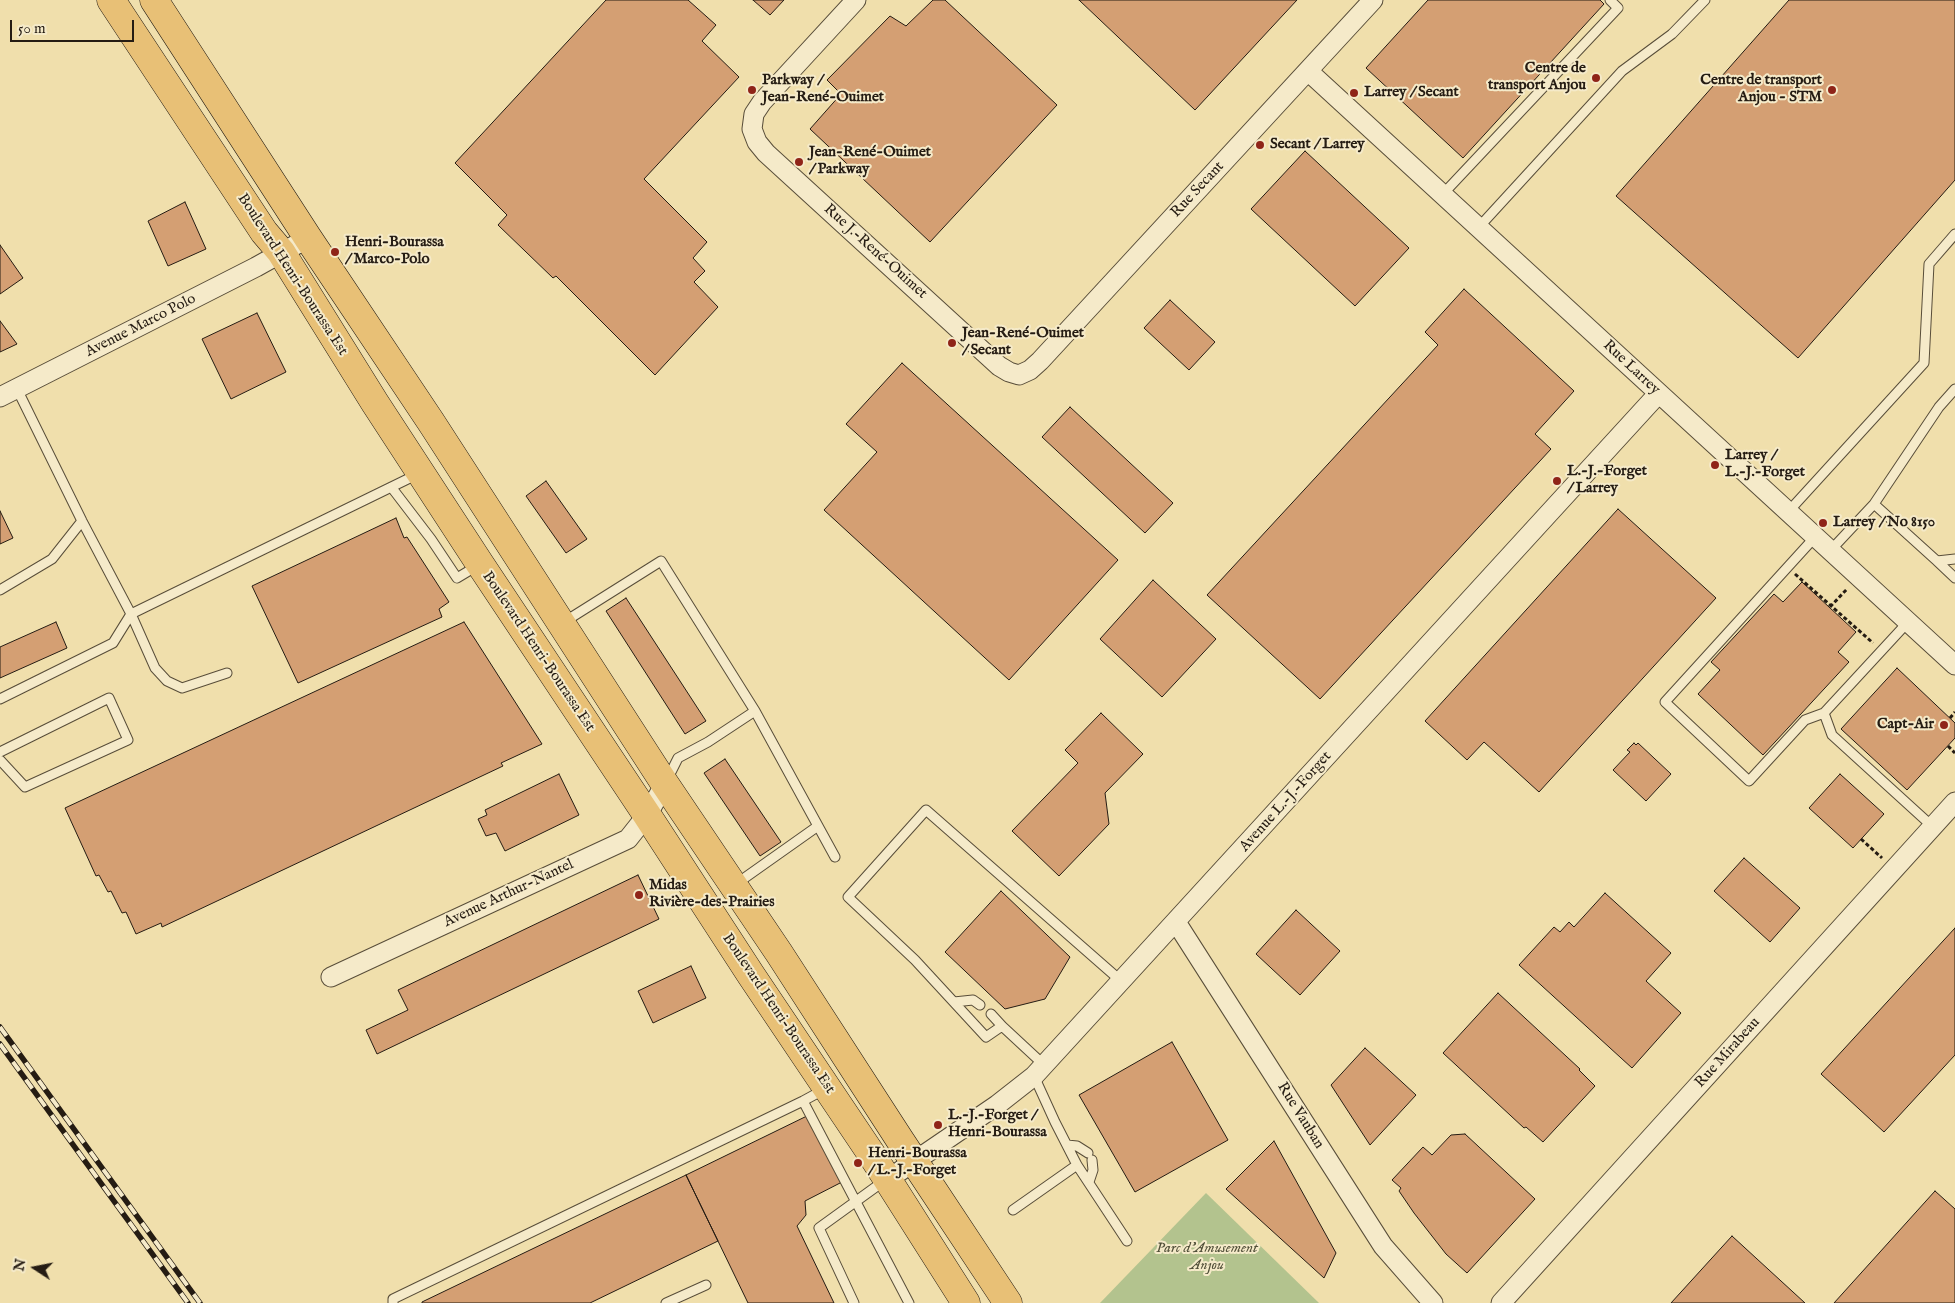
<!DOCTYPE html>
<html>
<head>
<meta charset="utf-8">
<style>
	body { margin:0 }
	#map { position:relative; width:1955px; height:1303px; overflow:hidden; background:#f0dfac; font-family:"IM FELL English",serif }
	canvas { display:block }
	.north { position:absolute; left:10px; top:1243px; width:50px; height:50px; -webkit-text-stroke:4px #f5eac9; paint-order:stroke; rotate:281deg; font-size:14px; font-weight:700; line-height:20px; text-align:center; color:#251c13 }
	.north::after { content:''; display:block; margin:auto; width:18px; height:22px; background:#251c13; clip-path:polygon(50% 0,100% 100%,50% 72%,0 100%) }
	.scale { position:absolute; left:10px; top:20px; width:124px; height:22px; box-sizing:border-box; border:2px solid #251c13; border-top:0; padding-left:6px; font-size:15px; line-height:18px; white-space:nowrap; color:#251c13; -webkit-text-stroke:4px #f5eac9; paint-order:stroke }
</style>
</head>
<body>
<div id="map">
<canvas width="1955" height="1303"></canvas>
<div class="north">N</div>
<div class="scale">50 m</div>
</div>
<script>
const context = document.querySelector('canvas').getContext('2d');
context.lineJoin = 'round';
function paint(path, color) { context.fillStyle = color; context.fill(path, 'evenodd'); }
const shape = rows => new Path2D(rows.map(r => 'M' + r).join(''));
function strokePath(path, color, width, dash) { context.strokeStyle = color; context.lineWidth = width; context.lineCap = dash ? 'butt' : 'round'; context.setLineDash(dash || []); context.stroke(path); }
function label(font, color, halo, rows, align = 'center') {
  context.font = font + ' "IM FELL English",serif'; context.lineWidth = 4; context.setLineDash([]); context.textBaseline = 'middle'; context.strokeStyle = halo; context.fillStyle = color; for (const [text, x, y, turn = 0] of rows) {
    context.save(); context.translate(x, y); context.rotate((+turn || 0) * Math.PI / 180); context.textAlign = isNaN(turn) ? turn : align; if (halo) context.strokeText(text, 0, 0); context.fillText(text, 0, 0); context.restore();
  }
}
const green = shape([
	[1206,1193,1319,1303,1100,1303]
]);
const building = shape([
	[606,0,688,0,716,25,702,41,739,77,644,179,707,242,693,258,705,271,694,282,718,307,655,375,556,276,553,278,498,225,507,215,455,163,606,0],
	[753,0,784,0,770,15,753,0],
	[933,0,945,0,1057,105,930,242,810,129,841,94,827,80,890,16,906,26,933,0],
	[1079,0,1297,0,1195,110,1079,0],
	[1428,0,1600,0,1604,4,1463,158,1366,68,1428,0],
	[1789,0,1955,0,1955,180,1798,358,1616,196,1789,0],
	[1305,151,1409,248,1355,306,1251,209,1305,151],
	[185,202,206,249,168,266,148,221,185,202],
	[0,245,23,278,0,294,0,245],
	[1464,289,1574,391,1535,434,1551,449,1320,699,1207,595,1438,345,1425,332,1464,289],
	[1170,300,1215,342,1189,370,1144,328,1170,300],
	[257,313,286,372,231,399,202,339,257,313],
	[0,321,17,344,0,352,0,321],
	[902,363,1118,560,1009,680,824,510,877,452,846,424,902,363],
	[1070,407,1173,503,1145,533,1042,437,1070,407],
	[546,481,587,539,566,553,526,496,546,481],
	[1618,509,1716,598,1539,792,1484,742,1467,760,1425,721,1618,509],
	[0,511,13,538,0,544,0,511],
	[396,518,404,538,407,537,449,602,439,609,442,617,298,683,252,586,396,518],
	[1153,580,1216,639,1162,697,1100,639,1153,580],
	[1802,582,1856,632,1838,652,1849,662,1763,755,1698,694,1720,670,1711,662,1774,594,1783,602,1802,582],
	[626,598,706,721,685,734,606,611,626,598],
	[56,622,67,648,0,678,0,647,56,622],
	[464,622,542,744,501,763,503,766,162,927,161,923,136,934,126,912,122,913,111,891,108,892,99,875,96,876,65,808,464,622],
	[1897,668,1955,723,1955,738,1907,790,1841,729,1897,668],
	[1101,713,1143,754,1105,793,1109,824,1059,876,1012,831,1078,763,1065,750,1101,713],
	[1634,743,1636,745,1638,743,1671,774,1646,801,1613,770,1630,752,1627,750,1634,743],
	[725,759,781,842,760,856,704,773,725,759],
	[559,774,579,815,505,851,496,833,486,836,478,819,487,815,485,810,559,774],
	[1840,774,1884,814,1853,848,1809,808,1840,774],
	[1744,858,1800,908,1770,942,1714,891,1744,858],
	[638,875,659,919,377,1054,366,1030,408,1010,398,990,638,875],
	[1001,891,1070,957,1045,999,1005,1009,945,952,1001,891],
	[1605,893,1671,953,1646,981,1681,1013,1632,1068,1519,965,1554,927,1560,932,1569,922,1574,927,1605,893],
	[1296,910,1340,951,1300,995,1256,954,1296,910],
	[1955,928,1955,1055,1884,1132,1821,1074,1955,928],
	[691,966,706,998,653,1023,638,991,691,966],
	[1498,993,1580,1069,1579,1070,1595,1086,1543,1142,1526,1127,1524,1128,1443,1053,1498,993],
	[1172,1042,1228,1140,1135,1192,1079,1095,1172,1042],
	[1365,1048,1416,1095,1370,1145,1331,1085,1365,1048],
	[809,1115,842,1182,805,1201,806,1215,797,1226,834,1303,748,1303,686,1175,809,1115],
	[1465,1134,1535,1199,1467,1273,1446,1254,1414,1213,1399,1191,1401,1188,1392,1180,1423,1147,1432,1155,1451,1135,1465,1134],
	[1274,1141,1336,1253,1324,1278,1226,1189,1274,1141],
	[686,1175,718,1241,590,1303,422,1303,422,1302,686,1175],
	[1935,1191,1955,1209,1955,1303,1834,1303,1935,1191],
	[1732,1236,1805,1303,1671,1303,1732,1236]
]);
const path = shape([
	[1795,574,1873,643],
	[1830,607,1847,589],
	[1950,718,1955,712],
	[1948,746,1955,753],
	[1861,839,1882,858]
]);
const lane = shape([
	[1443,194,1618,8,1610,0],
	[1479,227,1622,71,1672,34,1705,0],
	[17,389,82,521,131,614,418,474],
	[392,488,431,539,457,578,477,566],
	[1874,504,1937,561,1955,559],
	[1788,512,1924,363,1929,264,1955,234],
	[1815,537,1665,702,1749,781,1805,720,1824,713,1908,622],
	[1830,551,1874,504,1939,407,1955,389],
	[1937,561,1955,578],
	[0,590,52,559,82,521],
	[131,614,155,668,167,681,182,688,227,673],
	[564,622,661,561,755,711,708,742,678,758,667,780],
	[0,699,113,643,131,614],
	[755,711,835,857],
	[1824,713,1832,735,1933,827],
	[0,752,109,698,128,740,25,787,0,760],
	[736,884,818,826],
	[954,1002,973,1000,980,1005],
	[991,1014,1002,1026],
	[1044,1065,1002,1026,986,1037,915,960,848,897,926,810,1121,981],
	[1034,1076,1055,1122,1077,1165,1127,1241],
	[803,1101,909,1303],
	[1067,1145,1077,1146,1088,1153],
	[1089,1182,1093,1170,1092,1160],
	[1013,1210,1077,1165],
	[393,1303,393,1299,803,1101,825,1089],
	[666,1303,706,1285],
	[854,1303,819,1228,884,1181]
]);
const street = shape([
	[856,0,762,102,754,114,752,129,757,142,766,153,999,366,1009,372,1019,375,1030,370,1040,361,1373,0],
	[1308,71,1955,665],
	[0,397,256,267,308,238],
	[1176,922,1383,1246,1433,1303],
	[331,977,628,839,647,815,665,784],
	[887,1180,997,1105,1034,1076,1658,394],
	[1501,1303,1955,802]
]);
const primary = shape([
	[111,0,264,232,281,252,375,403,480,564,647,815,751,975,870,1152,966,1303],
	[154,0,308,238,431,422,665,784,779,953,900,1140,1008,1303]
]);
const rail = shape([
	[0,1027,200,1303],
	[0,1044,188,1303]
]);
const markers = [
	[1596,78,5,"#8f2418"],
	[752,90,5,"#8f2418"],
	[1832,90,5,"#8f2418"],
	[1354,93,5,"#8f2418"],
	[1260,145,5,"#8f2418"],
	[799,162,5,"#8f2418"],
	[335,252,5,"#8f2418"],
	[952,343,5,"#8f2418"],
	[1715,465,5,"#8f2418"],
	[1557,481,5,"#8f2418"],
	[1823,523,5,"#8f2418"],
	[1944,725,5,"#8f2418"],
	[639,895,5,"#8f2418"],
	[938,1125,5,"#8f2418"],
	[858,1163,5,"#8f2418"]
];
const poiNames = [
	["Centre de",1586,69,"right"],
	["transport Anjou",1586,86,"right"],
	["Parkway /",762,81],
	["Jean-René-Ouimet",762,98],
	["Centre de transport",1822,81,"right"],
	["Anjou - STM",1822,98,"right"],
	["Larrey / Secant",1364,93],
	["Secant / Larrey",1270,145],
	["Jean-René-Ouimet",809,153],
	["/ Parkway",809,170],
	["Henri-Bourassa",345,243],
	["/ Marco-Polo",345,260],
	["Jean-René-Ouimet",962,334],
	["/ Secant",962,351],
	["Larrey /",1725,456],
	["L.-J.-Forget",1725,473],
	["L.-J.-Forget",1567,472],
	["/ Larrey",1567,489],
	["Larrey / No 8150",1833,523],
	["Capt-Air",1934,725,"right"],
	["Midas",649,886],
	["Rivière-des-Prairies",649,903],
	["L.-J.-Forget /",948,1116],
	["Henri-Bourassa",948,1133],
	["Henri-Bourassa",868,1154],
	["/ L.-J.-Forget",868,1171]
];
const streetNames = [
	["Rue Secant",1198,190,-47],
	["Rue J.-René-Ouimet",875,252,42],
	["Boulevard Henri-Bourassa Est",292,275,57],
	["Avenue Marco Polo",141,326,-27],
	["Rue Larrey",1631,368,43],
	["Boulevard Henri-Bourassa Est",538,652,56],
	["Avenue L.-J.-Forget",1286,802,-48],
	["Avenue Arthur-Nantel",509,894,-25],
	["Boulevard Henri-Bourassa Est",778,1014,56],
	["Rue Mirabeau",1728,1053,-48],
	["Rue Vauban",1300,1116,58]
];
const parkNames = [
	["Parc d'Amusement",1207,1249],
	["Anjou",1207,1266]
];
paint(green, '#b3c38e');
paint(building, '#d49f73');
strokePath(building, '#251c13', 1);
strokePath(lane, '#584d39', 11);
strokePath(street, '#584d39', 21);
strokePath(primary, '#251c13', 29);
strokePath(path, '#251c13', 3, [4, 2.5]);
strokePath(lane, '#f5eac9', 9);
strokePath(street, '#f5eac9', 19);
strokePath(primary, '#e8c076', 28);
strokePath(rail, '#251c13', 5.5);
strokePath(rail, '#f5eac9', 4, [11]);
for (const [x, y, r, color] of markers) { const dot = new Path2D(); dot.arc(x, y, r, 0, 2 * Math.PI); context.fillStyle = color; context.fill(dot); strokePath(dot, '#f5eac9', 2); }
label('bold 15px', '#251c13', '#f5eac9', poiNames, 'left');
label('15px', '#251c13', '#f5eac9', streetNames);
label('italic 15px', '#504e38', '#f5eac9', parkNames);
</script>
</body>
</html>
